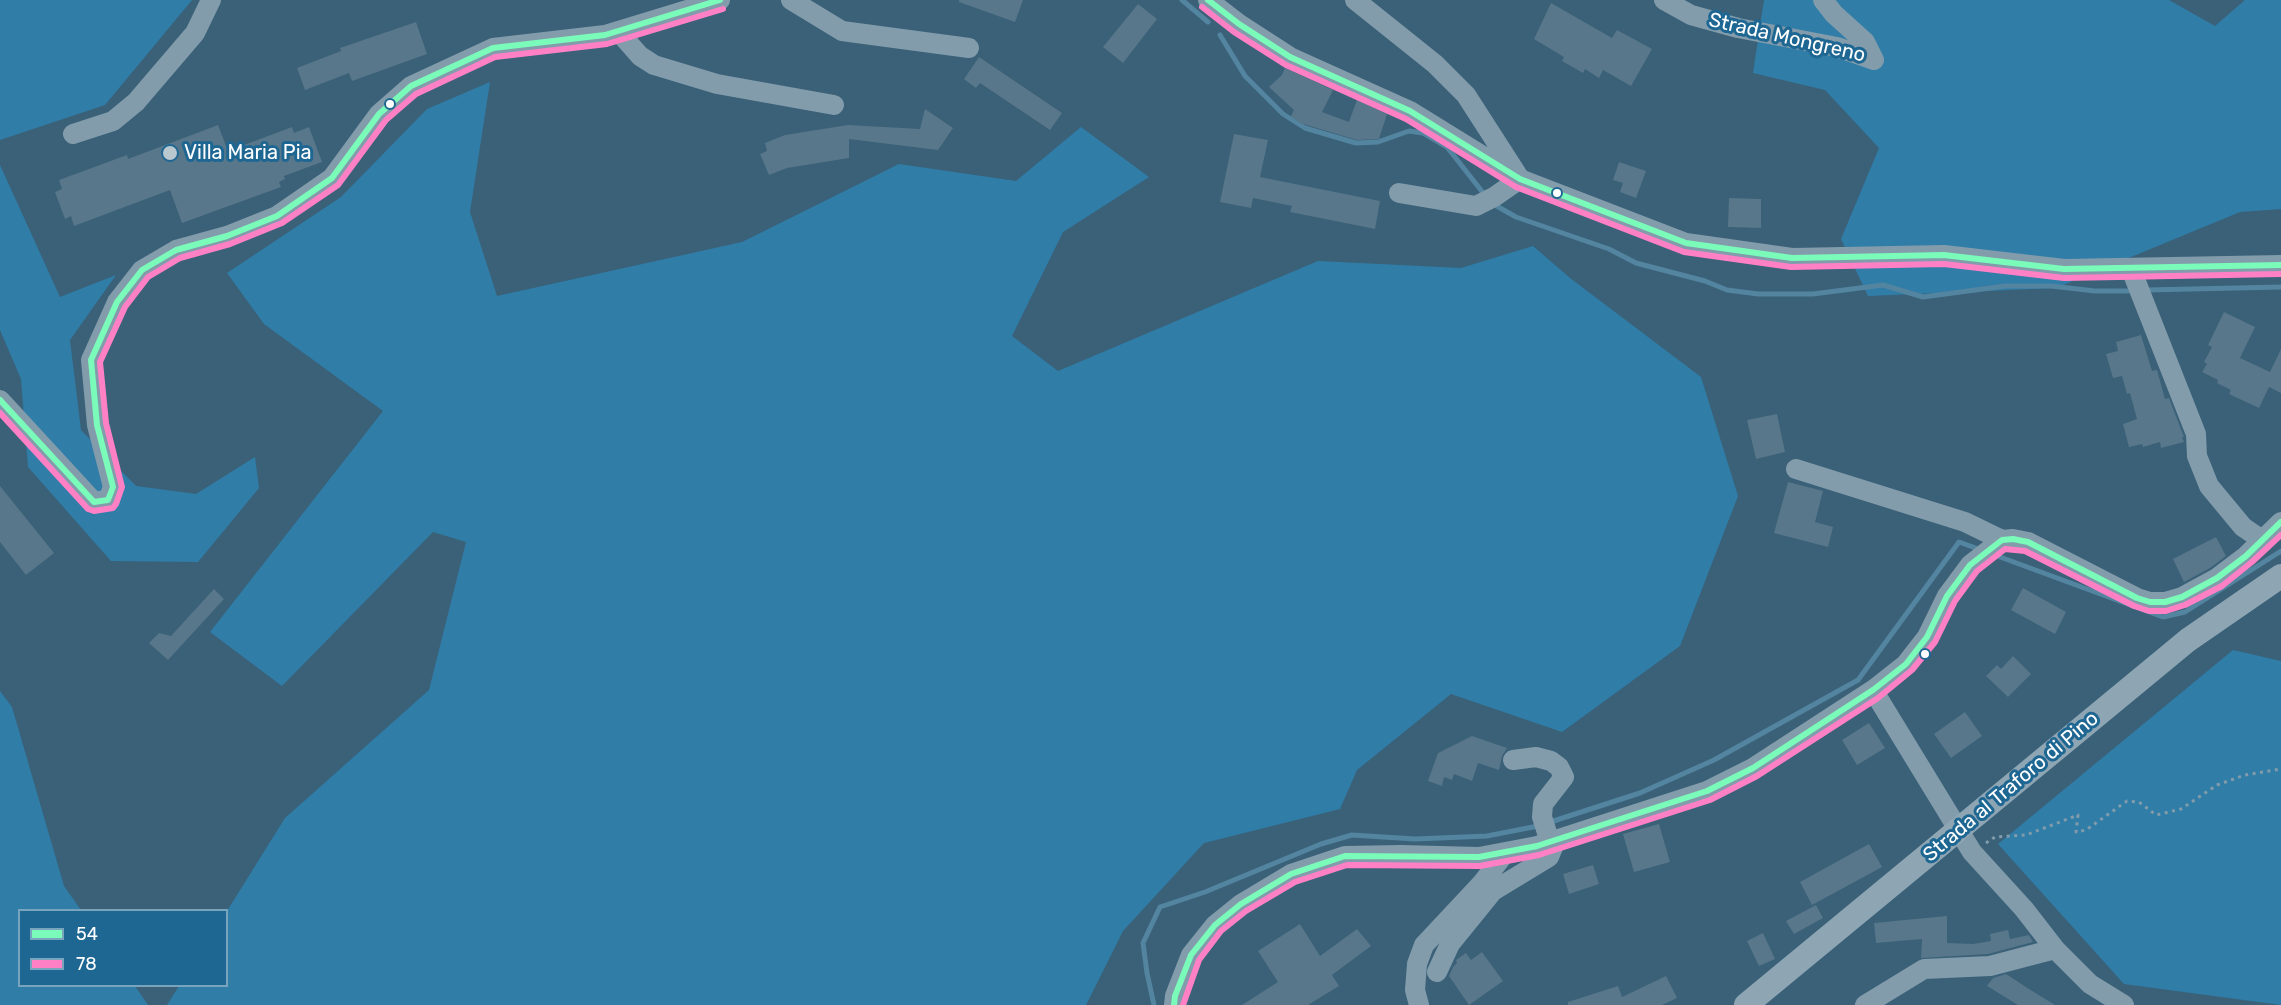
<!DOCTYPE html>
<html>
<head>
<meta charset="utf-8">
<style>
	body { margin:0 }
	#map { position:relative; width:2281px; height:1005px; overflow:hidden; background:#3a6178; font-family:Rubik,sans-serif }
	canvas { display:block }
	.legend { position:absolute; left:18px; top:909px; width:210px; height:78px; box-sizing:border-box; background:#1f6793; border:2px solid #79a4be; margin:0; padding:8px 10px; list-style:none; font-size:18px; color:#fff }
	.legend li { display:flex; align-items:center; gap:12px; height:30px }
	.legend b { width:30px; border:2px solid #79a4be }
</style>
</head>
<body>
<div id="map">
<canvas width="2281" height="1005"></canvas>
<ul class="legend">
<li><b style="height:8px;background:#7afbb9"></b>54</li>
<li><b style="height:8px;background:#ff80c5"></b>78</li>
</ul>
</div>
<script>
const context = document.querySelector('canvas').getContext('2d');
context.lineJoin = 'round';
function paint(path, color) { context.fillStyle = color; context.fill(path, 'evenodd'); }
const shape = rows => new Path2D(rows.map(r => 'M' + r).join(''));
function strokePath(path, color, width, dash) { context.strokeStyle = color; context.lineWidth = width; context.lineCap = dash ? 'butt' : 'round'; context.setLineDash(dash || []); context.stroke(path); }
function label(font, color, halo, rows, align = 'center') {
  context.font = font + ' Rubik,sans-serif'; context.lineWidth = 6; context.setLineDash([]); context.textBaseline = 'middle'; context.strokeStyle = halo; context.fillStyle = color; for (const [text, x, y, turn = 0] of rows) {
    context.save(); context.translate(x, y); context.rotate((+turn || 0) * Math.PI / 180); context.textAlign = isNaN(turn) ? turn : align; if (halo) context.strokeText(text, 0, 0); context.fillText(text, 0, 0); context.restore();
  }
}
const green = shape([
	[0,0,192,0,105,105,0,140],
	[1764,0,2169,0,2215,26,2245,0,2281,0,2281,209,2240,212,2056,288,1868,296,1841,239,1879,148,1825,90,1753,73],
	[490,82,470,212,497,296,742,242,899,164,1016,181,1081,127,1149,177,1063,232,1012,336,1058,371,1318,261,1461,268,1533,246,1570,278,1701,377,1738,496,1680,646,1562,732,1451,694,1357,770,1340,809,1204,843,1123,931,1086,1005,167,1005,179,986,226,986,227,911,285,818,429,690,466,542,433,532,282,686,210,632,383,411,264,324,227,273,341,197,427,109],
	[0,165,60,297,116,275,70,340,81,430,136,486,196,494,255,457,259,488,198,562,111,561,28,467,21,379,0,330],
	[2233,650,2281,661,2281,1005,2124,984,1998,844],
	[0,691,12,707,64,886,81,910,20,910,20,986,135,986,148,1005,0,1005]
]);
const stream = shape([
	[1182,0,1208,22],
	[1220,35,1245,76,1283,114,1305,128,1356,143,1378,142,1409,131,1423,133,1447,147,1484,194],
	[1493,204,1516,217,1609,249,1636,263,1705,281,1727,290,1758,294,1813,294,1883,285,1923,297,2005,286,2051,286,2095,291,2128,291],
	[2146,290,2281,287],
	[1992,554,2133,606],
	[2141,609,2163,617,2185,612,2281,551],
	[1154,1005,1147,973,1143,943,1160,907,1205,892,1321,844,1352,835,1415,839,1487,836,1538,826,1640,793,1714,760,1858,680,1959,542,1981,550]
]);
const building = shape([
	[959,0,1023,0,1015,22,959,2],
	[1551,3,1612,38,1617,30,1652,49,1631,86,1603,70,1599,78,1585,69,1583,73,1562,61,1564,57,1534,39],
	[1138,4,1157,19,1123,63,1103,47],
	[416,22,427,54,352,81,349,73,305,90,297,68,341,51,340,48],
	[979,57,1062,113,1050,130,980,83,976,88,964,79],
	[1285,68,1333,90,1322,112,1349,122,1357,100,1387,114,1379,139,1357,140,1300,123,1291,116,1294,110,1269,87,1282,75],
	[925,109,953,128,938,150,849,139,849,158,787,168,769,175,760,154,767,151,765,143,785,135,848,125,920,129],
	[218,125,228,151,292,127,294,133,309,127,322,162,284,176,285,179,279,182,281,187,182,223,170,190,74,226,71,216,65,219,55,192,62,189,59,180,127,155,128,159],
	[1234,134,1268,140,1260,177,1380,201,1375,229,1290,212,1292,206,1253,198,1251,208,1220,202],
	[1619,162,1646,171,1636,198,1620,192,1623,183,1613,180],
	[1729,198,1761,199,1761,228,1728,227],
	[2224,312,2255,327,2240,358,2270,372,2281,349,2281,393,2269,387,2259,408,2229,394,2231,390,2217,383,2218,380,2202,372,2207,364,2204,362,2212,347,2208,345],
	[2141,335,2152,371,2157,370,2165,399,2169,398,2184,437,2182,437,2184,442,2161,448,2160,442,2143,447,2142,444,2129,447,2123,424,2137,419,2130,393,2127,394,2122,376,2113,378,2106,354,2118,351,2116,342],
	[1777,414,1785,452,1756,459,1747,420],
	[1788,482,1823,491,1815,522,1833,527,1828,547,1774,533],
	[0,486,54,553,26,575,0,542],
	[2216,537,2226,556,2210,568,2184,582,2173,559],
	[2023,588,2066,612,2055,634,2011,610],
	[214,589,224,599,168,660,149,643,159,633,171,636],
	[2013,656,2031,674,2008,697,1986,676,1997,665,2001,669],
	[1965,712,1982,736,1951,758,1934,734],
	[1869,723,1885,748,1857,765,1842,740],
	[1472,736,1507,748,1502,756,1499,770,1478,763,1472,781,1454,774,1452,780,1444,777,1442,786,1428,781,1438,753],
	[1659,824,1670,862,1634,872,1623,834],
	[1869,844,1882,867,1812,905,1800,882],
	[1593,865,1599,884,1569,894,1563,874],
	[1816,905,1823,918,1794,934,1786,921],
	[1947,916,1947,943,1973,944,1991,941,1990,934,2008,930,2010,939,2029,935,2033,942,1988,954,1921,958,1922,939,1876,943,1874,923],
	[1300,924,1320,956,1357,929,1371,946,1332,975,1339,986,1308,1005,1242,1005,1278,982,1258,951],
	[1763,933,1775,959,1759,966,1747,941],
	[1482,952,1503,981,1469,1005,1449,976,1453,967,1457,963,1456,960,1466,953,1471,960],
	[2006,974,2029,989,2055,1005,2018,1005,1987,986,1993,978],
	[1666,976,1677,998,1662,1005,1568,1005,1568,1002,1618,986,1622,997]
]);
const path = shape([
	[1986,843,1995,837,2026,835,2078,815,2076,832,2086,830,2127,801,2139,802,2156,815,2181,809,2217,785,2245,775,2281,769]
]);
const minor = shape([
	[791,0,842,31,969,48],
	[1208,0,1239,24,1290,57,1410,111,1520,179,1686,243,1792,258,1944,255,2064,269,2281,265],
	[1355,0,1435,64,1466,95,1520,179,1494,197,1476,206,1399,193],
	[1664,0,1691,15,1738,28,1837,47,1874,60,1865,42,1834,14,1823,0],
	[618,31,640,56,654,65,717,84,834,105],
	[73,134,113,121,136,102,195,33,211,0],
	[2131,269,2196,434,2197,456,2209,486,2243,527,2262,540],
	[0,400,94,502,108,500,113,487,97,425,91,360,117,302,142,270,176,250,227,236,277,216,332,178,379,114,411,86,493,48,605,35,720,0],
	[1796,469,1965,522,2002,540],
	[1873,690,1972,852,2024,909,2055,949,2090,984,2124,1005],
	[1513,760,1536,757,1551,761,1559,767,1564,777,1543,804,1542,817,1550,842],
	[1437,972,1450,944,1493,891,1549,857,1556,840],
	[1174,1005,1175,996,1191,955,1215,925,1241,904,1291,874,1345,856,1401,855,1479,857,1537,846,1707,791,1753,768,1873,690,1906,664,1927,637,1947,596,1970,565,2002,540,2013,539,2028,542,2137,598,2150,602,2165,602,2182,597,2217,578,2246,556,2281,522],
	[1419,1005,1415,990,1417,964,1424,945,1482,883,1506,852],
	[1865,1005,1924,969,1990,966,2055,949]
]);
const major = shape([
	[1746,1005,2188,640,2281,576]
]);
const bus1 = shape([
	[1208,0,1239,24,1290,57,1410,111,1520,179,1686,243,1792,258,1944,255,2064,269,2281,265],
	[0,400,94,502,108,500,113,487,97,425,91,360,117,302,142,270,176,250,227,236,277,216,332,178,379,114,411,86,493,48,605,35,720,0],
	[1174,1005,1175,996,1191,955,1215,925,1241,904,1291,874,1345,856,1479,857,1537,846,1707,791,1753,768,1873,690,1906,664,1927,637,1947,596,1970,565,2002,540,2013,539,2028,542,2137,598,2150,602,2165,602,2182,597,2217,578,2246,556,2281,522]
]);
const bus2 = shape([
	[1202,7,1234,32,1286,65,1406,119,1516,187,1684,252,1791,267,1944,264,2064,278,2281,274],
	[0,413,88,509,94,511,113,508,116,504,122,487,106,423,100,362,125,307,148,277,180,258,230,244,282,223,338,185,386,120,416,94,495,57,607,44,723,9],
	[1183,1005,1199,960,1221,931,1246,911,1295,882,1347,865,1480,866,1539,855,1710,800,1757,776,1878,698,1912,670,1935,642,1955,601,1977,571,2005,549,2025,551,2134,606,2149,611,2166,611,2185,605,2222,586,2252,562,2281,535]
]);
const markers = [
	[390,104,5,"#fff"],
	[170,153,8,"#bac8d0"],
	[1557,193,5,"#fff"],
	[1925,654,5,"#fff"]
];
const streetNames = [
	["Strada Mongreno",1787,38,13],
	["Strada al Traforo di Pino",2011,787,-40]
];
const poiNames = [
	["Villa Maria Pia",184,153]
];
paint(green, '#307da8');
strokePath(stream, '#5384a0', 5);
paint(building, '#58778a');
strokePath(path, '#829cab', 3, [3, 4.5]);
strokePath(minor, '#829cab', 20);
strokePath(major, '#8ea5b3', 24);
strokePath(bus1, '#7afbb9', 6);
strokePath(bus2, '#ff80c5', 6);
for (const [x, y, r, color] of markers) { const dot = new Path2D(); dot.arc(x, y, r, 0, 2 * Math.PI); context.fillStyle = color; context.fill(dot); strokePath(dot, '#1f6793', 2); }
label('20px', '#fff', '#1f6793', streetNames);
label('20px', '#fff', '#1f6793', poiNames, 'left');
</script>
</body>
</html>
